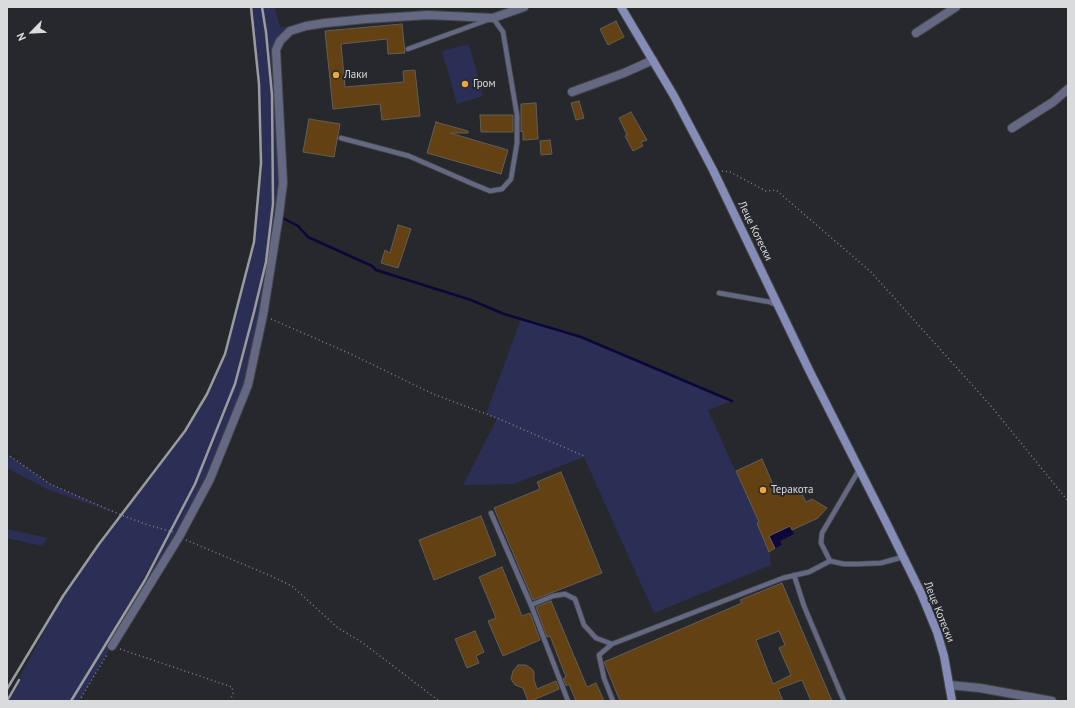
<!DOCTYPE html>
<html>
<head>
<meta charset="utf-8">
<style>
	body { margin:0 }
	#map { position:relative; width:1075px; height:708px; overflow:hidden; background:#27282c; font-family:"PT Sans",sans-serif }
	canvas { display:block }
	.frame { position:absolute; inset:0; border:8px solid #dadbdd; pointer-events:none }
	.north { position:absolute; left:12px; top:12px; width:40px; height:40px; -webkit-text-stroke:3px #27282c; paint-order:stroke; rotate:246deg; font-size:11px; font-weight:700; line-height:16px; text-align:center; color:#dadbdd }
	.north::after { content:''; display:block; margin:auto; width:14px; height:18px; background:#dadbdd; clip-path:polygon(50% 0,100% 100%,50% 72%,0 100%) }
</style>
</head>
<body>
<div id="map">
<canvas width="1075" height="708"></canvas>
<div class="frame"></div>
<div class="north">N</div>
</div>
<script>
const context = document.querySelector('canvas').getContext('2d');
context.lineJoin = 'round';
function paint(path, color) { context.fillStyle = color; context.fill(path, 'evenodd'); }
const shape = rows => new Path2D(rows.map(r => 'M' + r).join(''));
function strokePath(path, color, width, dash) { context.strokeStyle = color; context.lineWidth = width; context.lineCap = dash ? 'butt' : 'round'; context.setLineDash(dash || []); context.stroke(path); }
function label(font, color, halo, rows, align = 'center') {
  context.font = font + ' "PT Sans",sans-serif'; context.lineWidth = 4; context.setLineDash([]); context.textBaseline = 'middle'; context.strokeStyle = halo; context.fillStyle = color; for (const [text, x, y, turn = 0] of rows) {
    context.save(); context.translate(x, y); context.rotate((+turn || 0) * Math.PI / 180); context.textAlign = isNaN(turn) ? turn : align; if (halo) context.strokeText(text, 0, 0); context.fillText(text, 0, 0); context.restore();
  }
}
const green = shape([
	[251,7,274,7,280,27,306,26,290,31,276,50,283,183,248,385,210,479,79,701,7,701,63,596,99,544,121,515,49,490,7,468,7,454,50,484,121,515,184,431,207,394,225,354,254,242,261,163,259,84],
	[161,548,145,580,117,625,117,624],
	[469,44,483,96,457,104,442,51],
	[521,319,581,337,732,401,708,410,758,521,761,533,769,552,771,565,654,613,584,457,513,484,463,485,497,419,486,414],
	[7,529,48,538,42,546,7,538]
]);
const water = shape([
	[790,526,794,534,780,541,782,545,775,548,769,536]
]);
const stream = shape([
	[281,217,298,226,308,237,372,266,376,270,471,300,504,314,581,337,732,401]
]);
const building = shape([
	[616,21,624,37,608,45,600,29,616,21],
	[402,24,405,53,388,54,387,39,341,44,345,87,404,82,403,71,415,70,420,116,382,120,380,104,333,109,325,31,402,24],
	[579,101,584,118,576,120,571,103,579,101],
	[536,103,538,139,523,140,523,131,521,132,521,104,536,103],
	[631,112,647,140,641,142,643,146,633,151,625,136,627,135,619,118,631,112],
	[480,115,513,115,513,132,481,132,480,115],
	[309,119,340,124,334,157,303,152,309,119],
	[436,122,468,131,468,133,450,133,508,150,501,174,427,153,436,122],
	[550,140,552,154,541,155,540,141,550,140],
	[398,225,411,229,398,268,381,263,385,250,390,253,398,225],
	[762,459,774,487,779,485,782,492,791,487,793,489,798,486,806,502,812,499,827,508,818,518,792,530,790,526,769,536,775,548,769,552,757,523,759,522,736,471,762,459],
	[561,472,602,573,533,600,494,508,540,489,537,482,561,472],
	[481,516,496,555,434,580,419,540,481,516],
	[502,567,522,616,530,613,540,640,503,656,488,621,496,618,479,577,502,567],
	[782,583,832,701,811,701,802,680,778,689,783,701,620,701,604,662,742,603,740,600,782,583],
	[779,631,785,645,779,648,791,675,773,684,756,640,779,631],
	[551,601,587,687,596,683,604,701,576,701,569,684,566,686,563,679,566,677,550,636,547,637,536,607,551,601],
	[475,631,484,652,476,656,479,663,467,668,455,639,475,631],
	[518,665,526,665,532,669,534,672,534,680,537,689,556,681,559,689,531,701,528,701,523,688,515,685,511,679,513,671,518,665]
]);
const path = shape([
	[722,171,730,172,766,191,776,190,871,272,991,406,1068,501],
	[271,319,353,355,433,394,497,418,584,456],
	[7,454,50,484,121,515,148,525,173,532],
	[186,540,271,576,292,586,338,628,363,643,439,701],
	[120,649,232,687,233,693,230,701],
	[79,701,108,653]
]);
const lane = shape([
	[341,138,409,156,473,184,490,191,502,189,511,179,517,143,517,115,503,32,493,18,408,49],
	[719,293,770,302,778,306],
	[859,470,822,533,821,543,830,561,844,564,858,564,881,563,903,557],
	[491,513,531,605],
	[794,575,804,606,844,701],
	[568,701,531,605,553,596,565,594,575,599,584,625,596,638,612,644],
	[613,701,604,678,599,655,612,644,783,578,809,572,830,561]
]);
const street = shape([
	[916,33,956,7],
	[572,92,624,73,653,60],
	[1012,128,1053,102,1068,89],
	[112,646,179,537,210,479,248,385,263,315,279,215,283,183,276,50,280,41,290,31,306,26,325,23,366,19,428,15,493,18,524,7],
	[949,685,980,688,1052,701]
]);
const secondary = shape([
	[621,7,674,96,713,170,809,370,887,524,921,593,937,632,944,656,952,701]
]);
const rail = shape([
	[7,689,63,596,99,544,185,431,207,394,225,354,254,242,261,163,259,84,251,7],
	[7,701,19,680],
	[71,701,145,580,195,484,235,384,254,312,266,262,273,204,272,95,266,32,262,7]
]);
const markers = [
	[336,75,4,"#f0a63f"],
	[465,84,4,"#f0a63f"],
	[763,490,4,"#f0a63f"]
];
const poiNames = [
	["Лаки",344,75],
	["Гром",473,84],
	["Теракота",771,490]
];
const streetNames = [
	["Леце Котески",755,231,64],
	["Леце Котески",939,612,68]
];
paint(green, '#2b2f56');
paint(water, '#0c063b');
strokePath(stream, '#0c063b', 2.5);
paint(building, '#634112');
strokePath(building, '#615e5b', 1);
strokePath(lane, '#444548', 6);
strokePath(street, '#444548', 10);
strokePath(secondary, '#444548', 10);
strokePath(path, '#818285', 1.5, [1, 3]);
strokePath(lane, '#646883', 4.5);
strokePath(street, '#646883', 8);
strokePath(secondary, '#858cb7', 8);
strokePath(rail, '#9a9b9e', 2.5);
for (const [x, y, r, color] of markers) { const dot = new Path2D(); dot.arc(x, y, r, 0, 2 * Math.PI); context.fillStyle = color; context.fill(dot); strokePath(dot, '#27282c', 1.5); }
label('11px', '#dadbdd', '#27282c', poiNames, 'left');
label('11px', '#dadbdd', '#27282c', streetNames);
</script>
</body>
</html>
